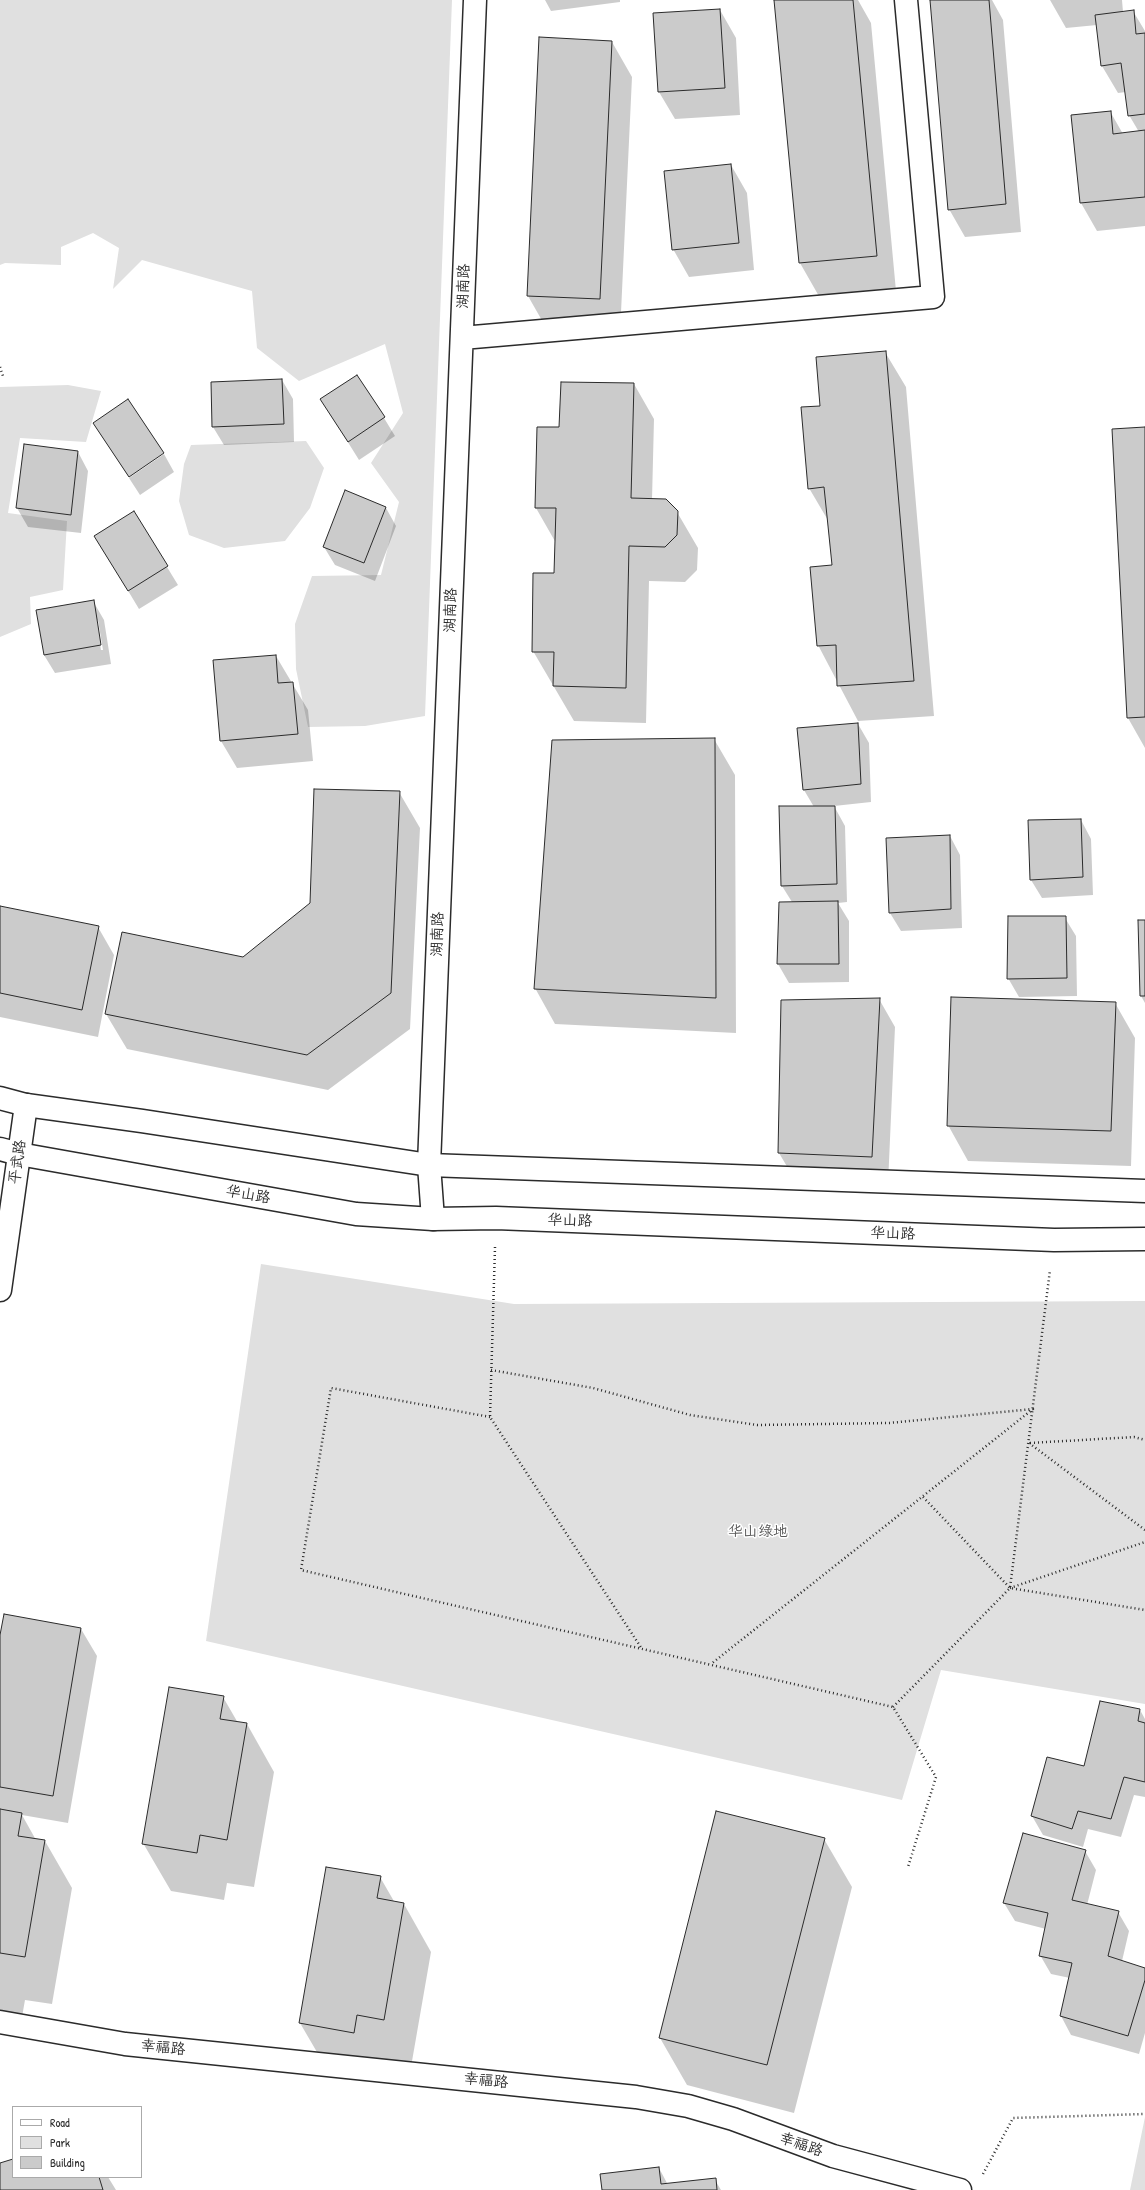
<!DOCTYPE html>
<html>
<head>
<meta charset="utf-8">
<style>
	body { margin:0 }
	#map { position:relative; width:1145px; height:2190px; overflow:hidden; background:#fff; font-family:"Patrick Hand",sans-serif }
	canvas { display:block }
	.legend { position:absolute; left:12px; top:2106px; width:130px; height:72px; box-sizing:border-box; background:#fff; border:1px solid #aaa; margin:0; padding:5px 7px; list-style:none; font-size:12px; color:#2b2b2b }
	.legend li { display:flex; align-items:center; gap:8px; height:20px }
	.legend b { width:20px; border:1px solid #aaa }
</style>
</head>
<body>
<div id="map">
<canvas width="1145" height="2190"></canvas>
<ul class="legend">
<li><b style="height:5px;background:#fff"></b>Road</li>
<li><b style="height:11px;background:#e0e0e0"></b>Park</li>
<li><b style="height:11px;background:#cbcbcb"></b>Building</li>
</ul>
</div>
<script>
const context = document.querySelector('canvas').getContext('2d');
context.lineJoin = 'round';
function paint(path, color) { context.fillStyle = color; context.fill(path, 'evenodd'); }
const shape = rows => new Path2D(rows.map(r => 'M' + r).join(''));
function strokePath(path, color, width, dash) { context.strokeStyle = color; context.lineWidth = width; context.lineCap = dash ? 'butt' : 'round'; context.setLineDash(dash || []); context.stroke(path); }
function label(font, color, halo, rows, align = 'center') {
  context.font = font + ' "Patrick Hand","LXGW WenKai TC",sans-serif'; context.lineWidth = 3; context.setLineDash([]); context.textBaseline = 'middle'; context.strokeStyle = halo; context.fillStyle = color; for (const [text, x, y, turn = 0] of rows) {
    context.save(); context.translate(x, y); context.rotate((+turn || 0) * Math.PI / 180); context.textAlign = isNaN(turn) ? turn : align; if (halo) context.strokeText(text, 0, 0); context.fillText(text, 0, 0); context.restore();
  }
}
const green = shape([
	[0,0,452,0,425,716,365,726,308,727,296,669,295,624,312,576,381,575,399,502,371,463,403,413,385,344,299,381,257,348,252,291,142,260,113,289,119,248,93,233,61,247,61,265,5,263,0,265],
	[68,385,101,391,86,442,20,438,8,513,67,521,63,590,30,597,31,624,0,637,0,387],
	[306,441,324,468,310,508,285,541,224,548,189,535,179,501,184,464,191,445],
	[261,1264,514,1304,1145,1301,1145,1704,941,1670,902,1800,206,1641],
	[1145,2117,1145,2190,1130,2190]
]);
const shadow = shape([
	[545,0,620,0,620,2,551,11],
	[775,0,858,0,871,23,896,291,820,298,800,263],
	[931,0,992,0,1003,20,1021,232,965,237,949,209],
	[1050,0,1122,0,1123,12,1133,11,1145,31,1145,226,1097,231,1081,203,1072,116,1111,113,1123,134,1139,132,1129,115,1126,92,1118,93,1102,66,1097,25,1066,28],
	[720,10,736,38,740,115,675,119,659,92,654,14],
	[612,42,632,77,620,334,548,331,528,296],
	[731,165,747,193,754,270,689,277,673,249],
	[885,352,906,387,934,716,858,721,818,645,833,566,829,522,809,488,821,407],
	[282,380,293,399,294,442,224,445,213,427],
	[634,384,654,419,652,500,677,512,698,548,697,570,685,582,649,581,646,723,574,721,533,651,555,574,556,543,536,508,560,428],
	[321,399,384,418,395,436,359,460],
	[94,423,163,452,128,476],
	[1145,428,1145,748,1128,718],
	[78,452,88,471,81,533,28,527,17,508],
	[164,454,174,472,140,495,129,478],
	[386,508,396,526,375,581,335,565,324,547],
	[106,554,167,567,178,585,139,609],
	[93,601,104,620,111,664,55,673,44,655],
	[96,620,98,620,103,650,101,650],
	[276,656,308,710,313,761,237,768,221,741,214,661],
	[858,724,869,743,871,802,834,806,845,826,847,902,838,903,849,921,849,982,789,983,778,964,792,902,782,886,814,807,804,790],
	[714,739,735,775,736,1033,555,1024,535,988],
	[399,792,420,828,410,1029,328,1090,127,1049,106,1014,243,958,311,904],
	[1081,820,1091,839,1093,895,1042,898,1031,880],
	[950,836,960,855,962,928,901,931,890,913],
	[0,907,98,927,114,955,98,1037,0,1017],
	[1065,918,1076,936,1077,996,1019,997,1008,978],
	[1145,921,1145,1003,1141,996],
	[879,999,895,1027,888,1184,795,1180,779,1153],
	[1115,1003,1135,1038,1131,1166,968,1161,948,1125],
	[81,1629,97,1656,68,1823,22,1815,36,1840,45,1841,72,1888,52,2004,25,2000,22,2017,0,2013,0,1641],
	[223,1697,238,1723,247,1724,274,1772,254,1887,227,1883,224,1900,171,1891,143,1843],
	[1140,1710,1145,1719,1145,1797,1134,1795,1121,1837,1088,1829,1083,1847,1043,1835,1032,1816,1085,1767],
	[824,1839,852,1887,794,2113,687,2085,660,2038],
	[1085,1851,1096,1870,1087,1905,1118,1912,1129,1931,1122,1961,1145,1969,1145,2033,1139,2054,1071,2035,1061,2016,1070,1978,1051,1974,1040,1955,1046,1929,1015,1921,1004,1903],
	[380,1877,395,1903,404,1904,431,1952,411,2067,328,2071,300,2023],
	[13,2160,13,2177,108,2177,116,2190,0,2190,0,2164],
	[659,2168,668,2185,715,2180,721,2190,603,2190]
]);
const building = shape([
	[774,0,853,0,877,256,799,263,774,0],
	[930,0,989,0,1006,204,948,210,930,0],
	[720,9,725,88,658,92,653,13,720,9],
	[1134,10,1136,34,1145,33,1145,114,1128,116,1121,63,1101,66,1095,15,1134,10],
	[539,37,612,41,600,299,527,296,539,37],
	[1111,111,1113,134,1145,130,1145,197,1080,203,1071,115,1111,111],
	[731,164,739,243,672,250,664,171,731,164],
	[886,351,914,681,837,686,836,645,817,646,810,567,832,565,824,487,808,489,801,407,820,406,816,357,886,351],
	[357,375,385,417,348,442,320,399,357,375],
	[282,379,284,424,212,427,211,382,282,379],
	[561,382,634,383,631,498,666,499,678,511,677,535,665,547,629,546,626,688,553,686,554,652,532,652,533,573,554,573,556,508,535,508,537,427,559,427,561,382],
	[128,399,164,453,129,477,93,423,128,399],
	[1145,427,1145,717,1127,718,1112,429,1145,427],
	[24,444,78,451,71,515,16,508,24,444],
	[345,490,386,507,364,563,323,547,345,490],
	[134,511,168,566,128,591,94,536,134,511],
	[94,600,101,645,44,655,36,610,94,600],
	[276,655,278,683,293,682,298,734,220,741,213,660,276,655],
	[858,723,861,784,803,790,797,728,858,723],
	[715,738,716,998,534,989,552,740,715,738],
	[314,789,400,791,391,993,307,1055,105,1014,122,932,243,957,310,903,314,789],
	[779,806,835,806,837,884,781,886,779,806],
	[1081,819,1083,877,1030,880,1028,820,1081,819],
	[950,835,951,909,889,913,886,838,950,835],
	[838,901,839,964,777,964,779,902,838,901],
	[0,906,99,926,82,1010,0,993,0,906],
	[1008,916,1066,916,1067,978,1007,979,1008,916],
	[1138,920,1145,920,1145,996,1140,996,1138,920],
	[951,997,1116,1002,1111,1131,947,1126,951,997],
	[880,998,872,1157,778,1153,781,1000,880,998],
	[4,1614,81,1628,53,1796,0,1787,0,1635,4,1614],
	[169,1687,224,1696,220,1719,247,1723,227,1840,200,1835,197,1853,142,1844,169,1687],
	[1100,1701,1140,1709,1138,1721,1145,1723,1145,1782,1124,1777,1111,1819,1078,1811,1072,1829,1031,1816,1047,1757,1084,1766,1100,1701],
	[0,1809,22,1813,18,1836,45,1840,25,1957,0,1953,0,1809],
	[716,1811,825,1838,767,2065,659,2038,716,1811],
	[1023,1833,1086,1850,1072,1900,1119,1911,1108,1956,1145,1968,1145,1980,1128,2036,1060,2016,1072,1963,1039,1956,1048,1913,1003,1903,1023,1833],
	[326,1867,381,1876,377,1898,404,1903,384,2020,357,2015,354,2033,299,2023,326,1867],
	[13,2159,13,2177,99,2177,103,2190,0,2190,0,2163,13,2159],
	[659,2167,661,2184,716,2178,717,2190,602,2190,600,2174,659,2167]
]);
const path = shape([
	[0,367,3,376],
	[495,1247,490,1417,642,1649],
	[491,1370,593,1388,690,1415,757,1425,889,1423,1033,1409,711,1664],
	[490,1417,331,1388,301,1570,893,1707,936,1777,908,1867],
	[1029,1443,1145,1530],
	[1030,1443,1134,1437,1145,1440],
	[923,1497,1010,1588,1145,1610],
	[1010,1588,1145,1542],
	[893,1707,1010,1588,1050,1270],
	[983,2174,1013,2118,1145,2114]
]);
const minor = shape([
	[462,338,933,297,906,0],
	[433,1219,429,1165,475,0],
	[0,1290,26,1105],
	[0,2022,125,2044,636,2097,688,2106,733,2119,833,2156,960,2190]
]);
const major = shape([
	[0,1098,26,1105,142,1121,429,1165,1145,1191],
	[0,1149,19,1154,356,1214,433,1219,496,1218,1054,1240,1145,1239]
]);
const streetNames = [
	["湖南路",464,286,-88],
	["湖南路",451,610,-88],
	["湖南路",438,934,-88],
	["平武路",18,1162,-82],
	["华山路",248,1195,10],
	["华山路",570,1221,2],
	["华山路",893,1234,2],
	["幸福路",163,2048,6],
	["幸福路",486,2081,6],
	["幸福路",801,2145,19]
];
const parkNames = [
	["华山绿地",758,1532]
];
paint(green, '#e0e0e0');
paint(shadow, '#0003');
paint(building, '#cbcbcb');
strokePath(building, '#2b2b2b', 1);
strokePath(minor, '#2b2b2b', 25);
strokePath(major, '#2b2b2b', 25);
strokePath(path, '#2b2b2b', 2.5, [1, 3]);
strokePath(minor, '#fff', 22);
strokePath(major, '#fff', 22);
label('15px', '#2b2b2b', '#fff', streetNames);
label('15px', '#585858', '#fff', parkNames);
</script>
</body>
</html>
